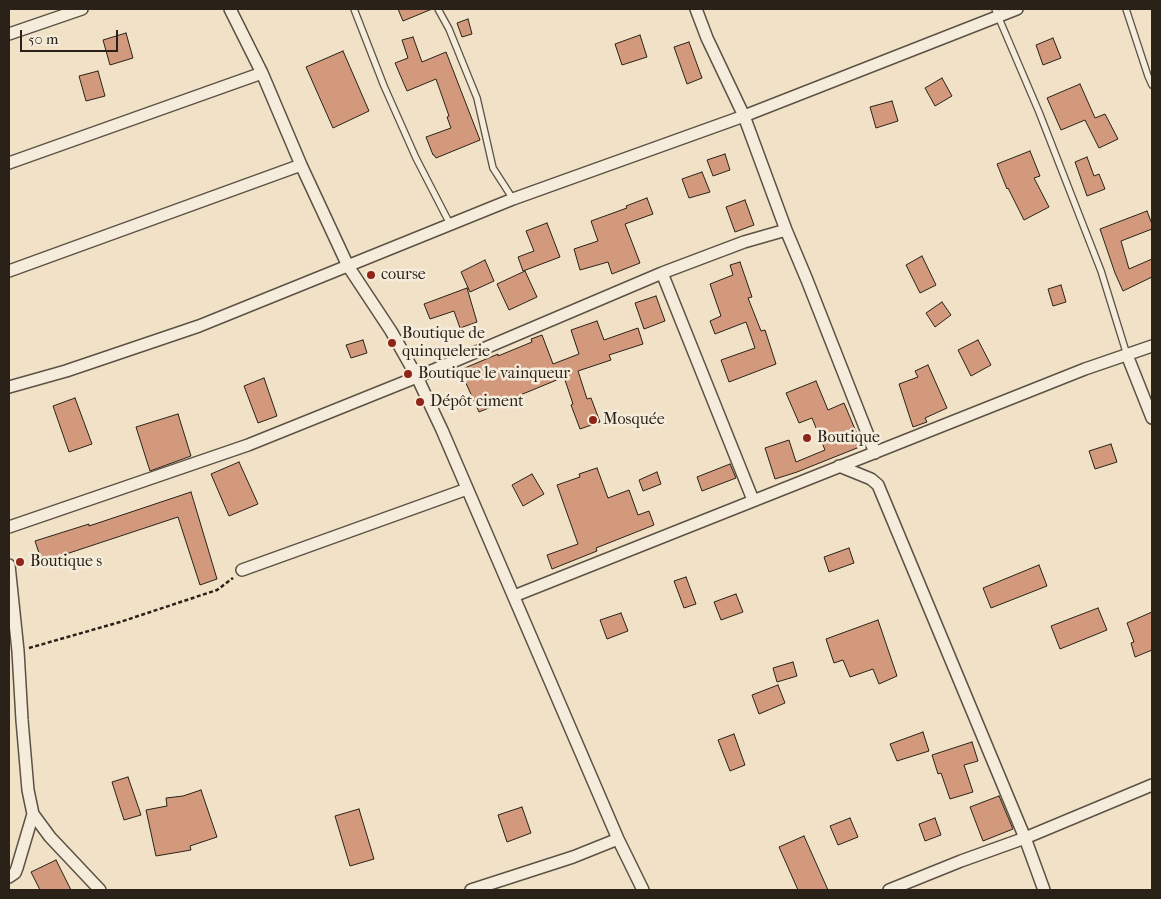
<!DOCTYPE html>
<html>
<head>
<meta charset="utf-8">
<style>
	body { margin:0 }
	#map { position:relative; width:1161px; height:899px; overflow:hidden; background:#f1e2c7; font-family:"IM FELL French Canon",serif }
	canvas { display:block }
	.frame { position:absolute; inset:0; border:10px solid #2a2218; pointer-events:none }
	.scale { position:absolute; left:20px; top:30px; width:98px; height:22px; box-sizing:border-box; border:2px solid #2a2218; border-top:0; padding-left:6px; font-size:15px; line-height:18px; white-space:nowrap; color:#2a2218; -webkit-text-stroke:4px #f6ecdb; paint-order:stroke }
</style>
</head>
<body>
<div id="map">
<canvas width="1161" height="899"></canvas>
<div class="frame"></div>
<div class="scale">50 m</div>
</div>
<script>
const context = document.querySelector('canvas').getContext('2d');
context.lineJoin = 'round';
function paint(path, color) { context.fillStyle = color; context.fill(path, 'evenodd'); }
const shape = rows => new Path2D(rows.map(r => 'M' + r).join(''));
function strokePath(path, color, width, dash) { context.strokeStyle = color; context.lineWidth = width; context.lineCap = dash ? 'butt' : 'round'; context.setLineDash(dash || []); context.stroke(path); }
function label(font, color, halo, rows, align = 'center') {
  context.font = font + ' "IM FELL French Canon",serif'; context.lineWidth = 5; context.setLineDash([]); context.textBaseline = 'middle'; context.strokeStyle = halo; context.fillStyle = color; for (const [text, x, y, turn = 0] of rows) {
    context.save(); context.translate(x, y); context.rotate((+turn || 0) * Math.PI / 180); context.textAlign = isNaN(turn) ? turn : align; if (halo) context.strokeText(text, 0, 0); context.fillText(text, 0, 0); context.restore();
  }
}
const building = shape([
	[398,9,432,9,403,21,398,9],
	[468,19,472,34,462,37,457,23,468,19],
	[126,33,133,58,110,65,103,40,126,33],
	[640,35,647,57,622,65,615,44,640,35],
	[413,37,422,62,446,52,480,140,436,158,434,155,433,155,426,137,451,128,447,117,449,116,436,79,407,91,395,63,408,58,402,40,413,37],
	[1053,38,1061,58,1043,65,1036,45,1053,38],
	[689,42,702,78,687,84,674,47,689,42],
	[343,51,369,111,333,128,306,67,343,51],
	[98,71,105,96,86,101,79,76,98,71],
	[942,78,952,96,935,106,925,88,942,78],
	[1080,84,1095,118,1105,114,1118,139,1099,148,1085,120,1061,130,1047,98,1080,84],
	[892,101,898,121,876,128,870,107,892,101],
	[1030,151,1040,176,1034,178,1049,207,1024,220,1008,188,1007,189,997,164,1030,151],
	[725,154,730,170,713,176,707,160,725,154],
	[1087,157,1094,176,1099,174,1105,189,1087,196,1075,162,1087,157],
	[702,172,710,192,689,198,682,179,702,172],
	[647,198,653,214,625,224,640,263,612,274,608,262,580,270,574,249,598,241,591,221,627,208,626,206,647,198],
	[745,200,754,225,735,232,726,207,745,200],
	[1147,211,1152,224,1152,229,1121,241,1129,269,1152,259,1152,277,1123,291,1115,273,1100,229,1147,211],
	[547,223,560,257,523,271,518,257,534,251,526,231,547,223],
	[922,256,936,285,920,293,906,265,922,256],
	[485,260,494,281,470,292,461,272,485,260],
	[740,262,752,297,748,298,761,331,765,330,776,364,729,382,721,360,755,348,746,322,715,334,710,321,721,316,710,284,733,275,730,265,740,262],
	[525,271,537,297,509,310,497,284,525,271],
	[1061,285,1066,302,1053,306,1048,289,1061,285],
	[467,288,477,322,460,328,454,311,430,319,424,304,467,288],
	[656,296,665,321,644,329,635,303,656,296],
	[942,302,951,315,935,327,926,313,942,302],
	[597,321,604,340,638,328,643,344,609,355,611,360,578,371,587,399,591,398,600,422,580,429,571,405,573,404,564,377,479,412,460,370,498,354,498,356,532,342,531,339,542,335,553,364,579,354,571,330,597,321],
	[363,340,367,353,351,358,346,345,363,340],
	[978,340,991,365,971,376,958,350,978,340],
	[928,365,947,408,925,418,927,422,913,427,899,384,918,377,915,371,928,365],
	[264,378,277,416,258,423,244,386,264,378],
	[816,381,828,410,844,403,862,446,797,472,775,479,765,448,789,440,796,462,825,450,812,418,799,423,786,393,816,381],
	[75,398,92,444,69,452,53,406,75,398],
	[178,414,191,456,150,471,136,427,178,414],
	[1111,444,1117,462,1095,469,1089,451,1111,444],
	[239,462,258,504,229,516,211,474,239,462],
	[730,464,736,478,702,491,697,477,730,464],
	[597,468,608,498,629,490,638,515,649,511,654,525,596,548,597,551,552,569,547,555,578,544,557,485,580,477,579,474,597,468],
	[657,472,661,484,643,491,639,480,657,472],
	[532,474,544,494,523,506,512,485,532,474],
	[191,492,217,579,200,585,178,517,42,562,35,541,89,524,89,526,191,492],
	[849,548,854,563,829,572,824,557,849,548],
	[1039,565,1047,586,991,608,983,588,1039,565],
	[686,577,696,604,684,608,674,581,686,577],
	[736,594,743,612,721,620,714,602,736,594],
	[1098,608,1107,630,1060,649,1051,626,1098,608],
	[1152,612,1152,650,1135,657,1131,643,1134,642,1127,623,1152,612],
	[621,613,628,631,607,639,600,620,621,613],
	[878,620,897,676,879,684,873,669,850,677,843,660,834,663,826,639,878,620],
	[793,662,797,676,777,682,773,668,793,662],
	[778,685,785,703,759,714,752,695,778,685],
	[923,732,929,751,897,761,890,744,923,732],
	[734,734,745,765,730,771,718,740,734,734],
	[972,742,978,761,964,765,973,792,950,799,941,773,938,774,932,755,972,742],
	[128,777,141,815,124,820,112,782,128,777],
	[201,790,217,837,190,846,191,850,156,856,146,810,167,806,166,798,183,796,201,790],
	[999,796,1013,829,983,841,970,807,999,796],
	[522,807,531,833,507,842,498,815,522,807],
	[359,809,374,859,350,866,335,816,359,809],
	[850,818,858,837,838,845,830,826,850,818],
	[935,818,941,835,925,841,919,824,935,818],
	[804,836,828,890,798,890,779,847,804,836],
	[56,860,71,890,40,890,31,872,56,860]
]);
const path = shape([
	[29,648,120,622,217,590,233,578]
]);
const service = shape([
	[354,9,384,86,416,158,450,224],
	[438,9,449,29,477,98,493,168,513,199],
	[995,9,1039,112,1101,271,1127,355],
	[1126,9,1148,76,1152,85]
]);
const minor = shape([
	[230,9,262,73,301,165,348,266,391,331,417,377,442,430,618,839,643,890],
	[696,9,707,38,744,116,786,230,807,280,875,453],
	[9,34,82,9],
	[9,163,262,73],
	[9,271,301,165],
	[662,273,753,500],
	[1127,355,1152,418],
	[9,387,66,371,199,326,513,199,744,116,1017,9],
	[839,466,871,479,878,485,1025,838,1044,890],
	[9,527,248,445,417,377,662,273,744,242,786,230],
	[9,565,18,651,22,720,28,790,33,814,50,837,100,890],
	[242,570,467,489],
	[514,596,1085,369,1152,346],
	[9,877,15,873,17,868,33,814],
	[471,890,573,857,618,839],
	[889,890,961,861,1025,838,1152,785]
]);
const markers = [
	[371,275,5,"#8f2418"],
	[392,343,5,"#8f2418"],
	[408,374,5,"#8f2418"],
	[420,402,5,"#8f2418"],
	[593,420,5,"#8f2418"],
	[807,438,5,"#8f2418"],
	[20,562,5,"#8f2418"]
];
const poiNames = [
	["course",381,275],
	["Boutique de",402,334],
	["quinquelerie",402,352],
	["Boutique le vainqueur",418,374],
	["Dépôt ciment",430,402],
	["Mosquée",603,420],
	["Boutique",817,438],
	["Boutique s",30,562]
];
paint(building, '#d2997c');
strokePath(building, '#2a2218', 1);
strokePath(service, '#5c5244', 8);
strokePath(minor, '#5c5244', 14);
strokePath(path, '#2a2218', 2.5, [4, 2.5]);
strokePath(service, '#f6ecdb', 5.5);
strokePath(minor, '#f6ecdb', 11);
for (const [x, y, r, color] of markers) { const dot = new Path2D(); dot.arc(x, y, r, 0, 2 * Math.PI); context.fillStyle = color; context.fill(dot); strokePath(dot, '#f6ecdb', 2); }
label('16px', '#2a2218', '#f6ecdb', poiNames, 'left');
</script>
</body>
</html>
